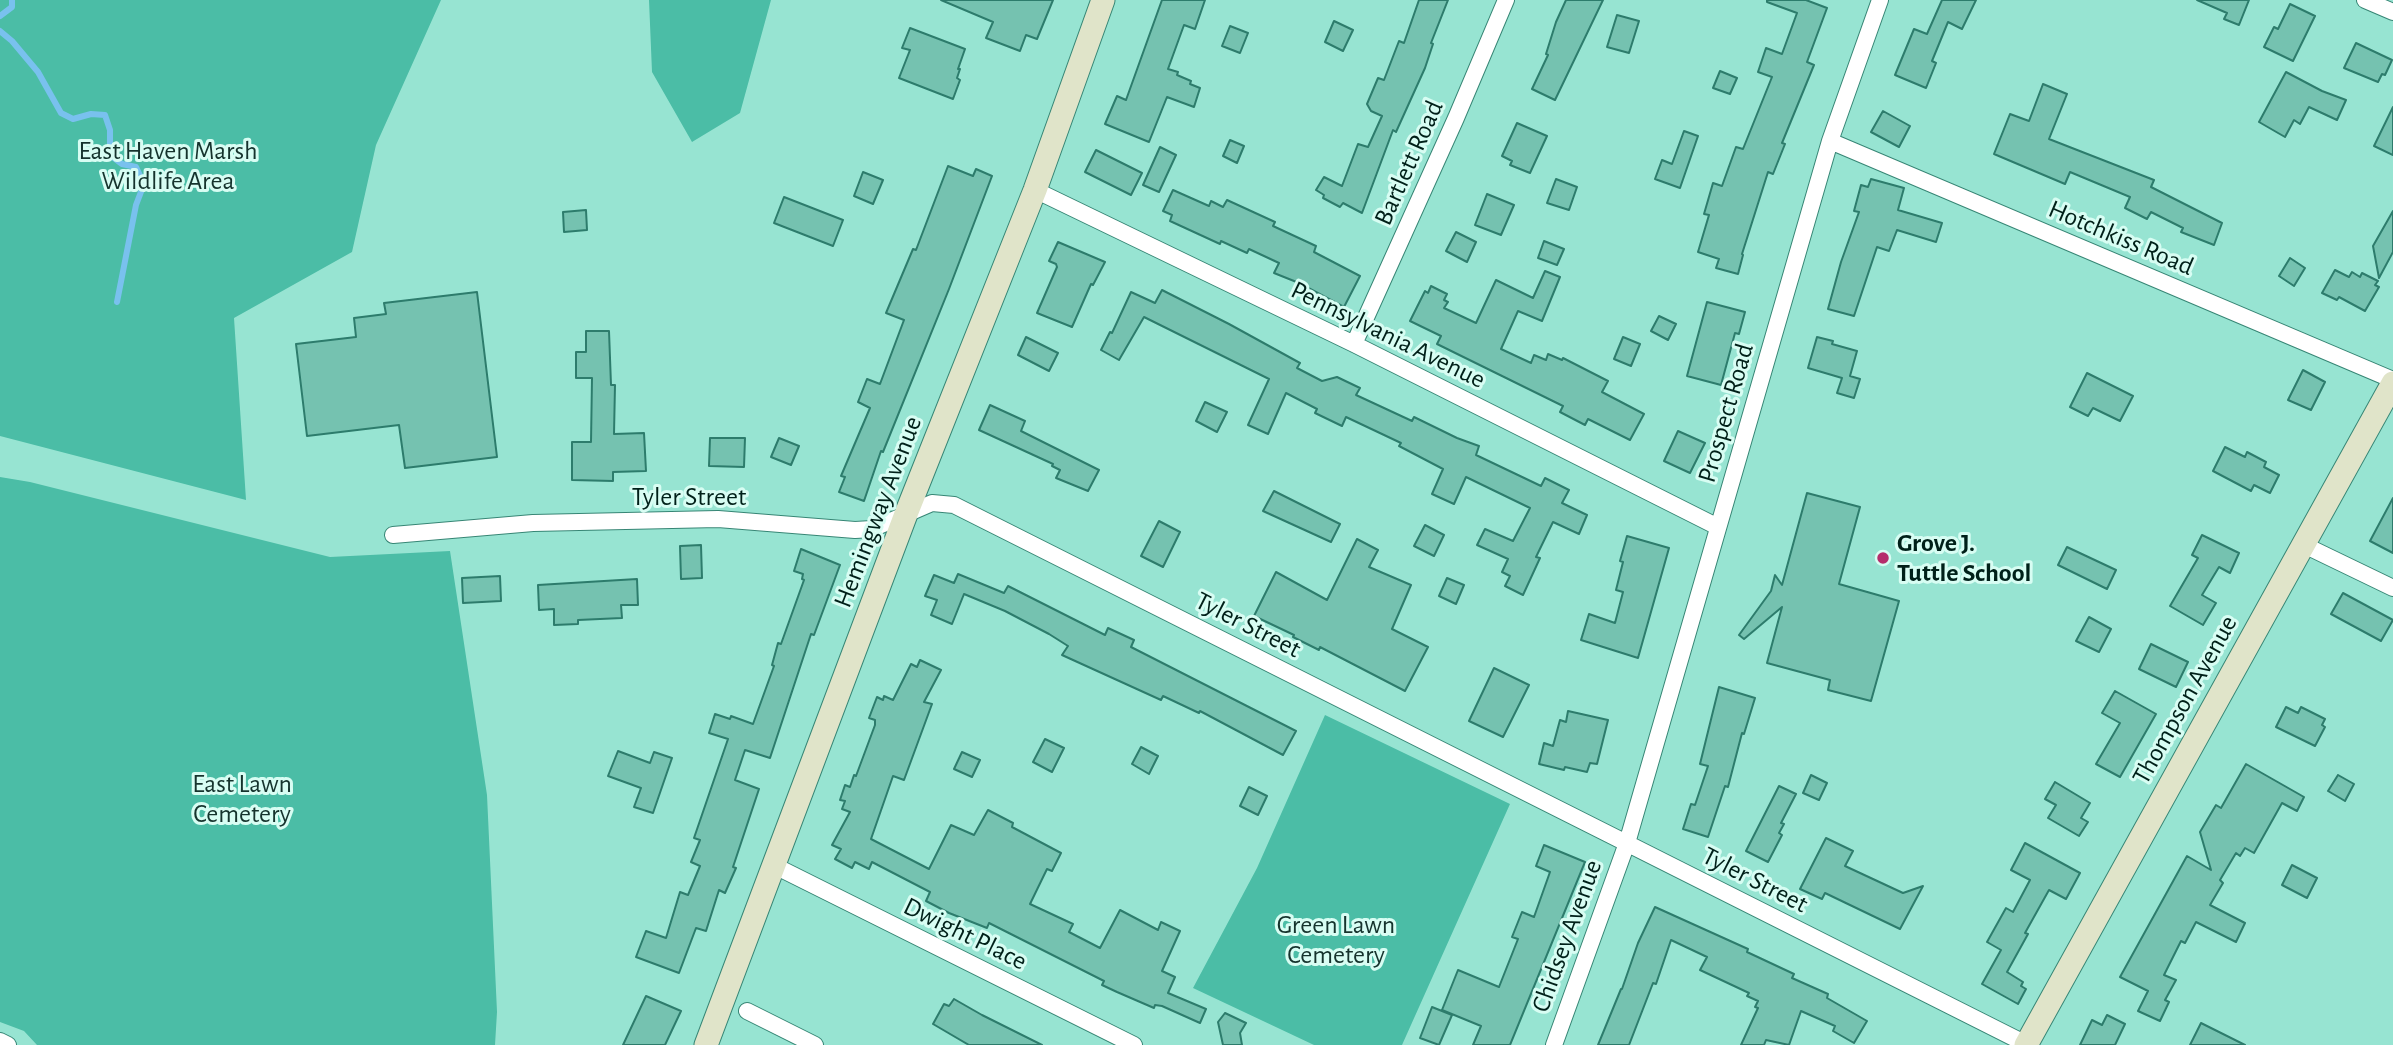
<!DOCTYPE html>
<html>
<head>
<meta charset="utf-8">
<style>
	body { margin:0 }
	canvas { display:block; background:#97e4d2 }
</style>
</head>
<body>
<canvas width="2393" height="1045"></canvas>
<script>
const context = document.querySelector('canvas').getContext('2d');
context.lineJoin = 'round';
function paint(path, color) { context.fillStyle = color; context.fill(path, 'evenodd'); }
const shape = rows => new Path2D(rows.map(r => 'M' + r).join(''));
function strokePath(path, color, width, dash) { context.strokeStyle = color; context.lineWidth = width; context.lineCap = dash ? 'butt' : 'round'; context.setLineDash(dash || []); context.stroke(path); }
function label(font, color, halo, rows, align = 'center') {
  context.font = font + ' "Alegreya Sans",sans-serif'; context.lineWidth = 6; context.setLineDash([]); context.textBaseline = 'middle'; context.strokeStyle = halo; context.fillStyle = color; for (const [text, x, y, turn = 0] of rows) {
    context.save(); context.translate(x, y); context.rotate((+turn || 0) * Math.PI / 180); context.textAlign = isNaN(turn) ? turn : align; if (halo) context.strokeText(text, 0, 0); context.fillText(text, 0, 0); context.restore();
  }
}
const green = shape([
	[0,0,441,0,376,145,352,252,234,318,246,500,0,436],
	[649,0,771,0,740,113,692,142,652,72],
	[0,477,30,482,330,557,450,551,487,795,497,1012,495,1045,37,1045,24,1031,0,1022],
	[1325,715,1510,804,1402,1045,1314,1045,1193,988,1257,868]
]);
const stream = shape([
	[0,16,12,7,12,0],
	[0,31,12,41,38,72,61,113,73,119,91,114,105,115,110,130,110,155,122,164,136,167,144,184,136,205,117,302]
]);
const building = shape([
	[941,0,1053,0,1037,39,1026,35,1020,51,986,38,993,22,941,0],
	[1162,0,1205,0,1195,29,1184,25,1168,69,1178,72,1177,75,1191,81,1190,84,1200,88,1194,107,1167,97,1149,142,1105,124,1117,96,1126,100,1162,0],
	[1419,0,1448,0,1431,43,1433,44,1425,68,1396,132,1393,130,1362,213,1343,203,1340,207,1323,198,1324,195,1316,190,1324,177,1342,186,1358,144,1368,147,1382,116,1371,111,1367,104,1378,78,1384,80,1399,41,1404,43,1419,0],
	[1566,0,1603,0,1555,100,1532,89,1548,55,1546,54,1556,22,1566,0],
	[1767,0,1806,0,1827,8,1807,62,1814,65,1782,143,1785,144,1773,174,1768,172,1742,254,1743,255,1738,274,1716,268,1719,259,1698,252,1709,215,1704,214,1713,183,1722,186,1736,147,1743,149,1772,77,1758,72,1766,48,1782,54,1797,13,1767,2,1767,0],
	[1942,0,1976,0,1962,29,1948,22,1932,61,1936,63,1926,88,1895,75,1914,29,1927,34,1942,0],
	[2197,0,2249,0,2239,25,2224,19,2227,13,2197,0],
	[2290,4,2315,16,2293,61,2264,47,2274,27,2278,29,2290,4],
	[1617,15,1639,21,1629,53,1607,47,1617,15],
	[1334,21,1353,30,1343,51,1325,42,1334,21],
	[1230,26,1248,33,1240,53,1222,46,1230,26],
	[910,28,965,49,958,69,960,69,957,78,960,80,953,99,899,78,910,50,902,48,910,28],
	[2356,43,2392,60,2385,75,2382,74,2378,82,2344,68,2356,43],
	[1720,71,1737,78,1730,94,1713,88,1720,71],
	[2286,72,2322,91,2346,100,2337,120,2309,107,2300,124,2294,120,2285,137,2259,122,2286,72],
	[2043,84,2067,94,2049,139,2154,180,2151,187,2222,223,2214,245,2181,232,2183,228,2151,212,2147,219,2125,208,2130,197,2070,172,2065,184,1994,154,2010,114,2029,121,2043,84],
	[2393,107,2393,155,2374,146,2393,107],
	[1883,111,1910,126,1899,147,1871,132,1883,111],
	[1517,123,1547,136,1530,173,1510,165,1512,161,1502,156,1517,123],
	[1684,131,1698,136,1680,188,1655,179,1662,160,1672,164,1684,131],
	[1230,140,1244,146,1237,163,1223,156,1230,140],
	[1160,147,1176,155,1159,192,1143,185,1160,147],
	[1096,150,1142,173,1131,195,1085,172,1096,150],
	[948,166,973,176,976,169,992,176,949,289,883,452,881,451,864,501,839,492,845,477,841,476,870,408,858,402,867,379,880,384,904,320,886,313,913,249,916,250,948,166],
	[863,172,883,180,873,204,854,196,863,172],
	[1556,179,1577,187,1569,210,1547,203,1556,179],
	[1871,179,1904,188,1898,210,1942,223,1936,242,1897,230,1889,251,1877,247,1854,316,1828,309,1841,262,1859,212,1854,211,1861,185,1868,187,1871,179],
	[1173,190,1209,206,1211,201,1223,207,1227,200,1275,222,1273,226,1316,246,1314,252,1360,276,1344,307,1299,283,1274,273,1279,263,1249,249,1247,253,1221,241,1220,244,1170,221,1172,215,1163,211,1173,190],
	[1487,194,1514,205,1501,235,1475,225,1487,194],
	[784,197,843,220,833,246,774,223,784,197],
	[586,210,587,230,564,232,563,212,586,210],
	[2393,211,2393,252,2379,278,2373,246,2393,211],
	[1456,232,1476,242,1467,262,1446,251,1456,232],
	[1544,241,1564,249,1557,265,1538,258,1544,241],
	[1058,242,1105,262,1093,285,1091,284,1072,327,1037,313,1057,267,1056,264,1049,261,1058,242],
	[2290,258,2305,268,2294,286,2279,276,2290,258],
	[2335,270,2349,277,2352,272,2360,277,2362,273,2378,281,2375,285,2379,287,2365,311,2339,297,2337,300,2322,293,2335,270],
	[1545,271,1560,277,1542,321,1518,311,1501,349,1531,363,1534,355,1546,360,1548,354,1562,360,1563,358,1608,381,1602,392,1644,414,1630,440,1588,419,1585,425,1560,412,1563,406,1437,344,1441,336,1410,321,1425,291,1428,293,1431,286,1447,294,1444,300,1448,302,1444,308,1476,323,1496,280,1533,298,1545,271],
	[1162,290,1229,324,1300,363,1297,368,1322,381,1337,377,1360,388,1356,395,1412,421,1414,417,1457,438,1479,446,1476,455,1541,486,1545,478,1569,490,1562,503,1587,515,1579,534,1553,522,1536,557,1540,558,1523,595,1505,586,1510,576,1502,572,1508,559,1477,545,1485,529,1513,541,1530,508,1466,477,1454,504,1432,494,1443,469,1399,446,1401,443,1346,417,1342,426,1315,413,1317,409,1286,393,1268,434,1248,425,1269,379,1144,317,1119,360,1101,350,1110,332,1112,333,1131,292,1155,303,1162,290],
	[477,292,497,457,405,468,399,425,307,436,296,344,356,337,354,318,386,314,384,303,477,292],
	[1707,302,1745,312,1739,334,1735,333,1721,385,1687,376,1707,302],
	[1659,316,1676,324,1668,340,1651,331,1659,316],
	[586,331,609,331,611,385,615,385,614,434,644,433,646,471,613,472,613,481,572,480,572,442,591,442,592,378,576,378,576,352,586,352,586,331],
	[1026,337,1058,353,1049,371,1018,355,1026,337],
	[1623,337,1640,344,1631,366,1614,359,1623,337],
	[1817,337,1833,341,1832,344,1857,351,1850,376,1860,379,1854,398,1837,393,1842,378,1808,368,1817,337],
	[2303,370,2325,382,2311,410,2288,400,2303,370],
	[2087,373,2133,396,2120,421,2093,408,2088,416,2070,407,2087,373],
	[1205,402,1227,412,1217,432,1196,421,1205,402],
	[990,405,1025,421,1021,431,1099,470,1088,491,1056,478,1060,470,1052,466,1053,464,979,430,990,405],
	[1678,431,1705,443,1690,473,1664,461,1678,431],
	[710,438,745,438,744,467,709,466,710,438],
	[779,438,799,446,791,465,771,457,779,438],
	[2225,447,2245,457,2247,452,2266,462,2264,467,2279,475,2270,493,2254,485,2251,491,2213,471,2225,447],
	[1274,491,1340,524,1331,542,1263,511,1274,491],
	[1807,493,1860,507,1839,584,1899,601,1871,701,1828,690,1830,680,1767,663,1782,607,1744,639,1739,635,1771,591,1775,575,1782,585,1807,493],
	[2393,498,2393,553,2370,541,2393,498],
	[1159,521,1180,532,1163,567,1141,556,1159,521],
	[1425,525,1444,535,1434,556,1414,546,1425,525],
	[2202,535,2239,553,2230,573,2219,567,2202,595,2216,603,2203,625,2170,606,2198,558,2192,555,2202,535],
	[1627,536,1669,548,1638,658,1581,640,1589,614,1615,623,1623,592,1616,590,1623,562,1620,561,1627,536],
	[1357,539,1378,550,1369,567,1411,585,1392,629,1428,647,1405,691,1320,647,1319,650,1293,637,1294,635,1254,616,1276,572,1327,600,1357,539],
	[701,545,702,578,681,579,680,546,701,545],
	[2067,547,2116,570,2107,589,2058,565,2067,547],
	[801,549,840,565,814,635,811,634,770,758,745,750,735,780,759,789,733,867,736,868,725,893,719,890,706,931,696,928,679,973,636,957,646,931,666,938,680,892,688,895,700,866,691,862,700,840,694,838,728,739,709,733,715,714,730,719,731,716,753,724,774,666,772,665,778,643,781,644,804,580,802,579,803,574,794,571,801,549],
	[958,574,1004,593,1008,586,1105,635,1108,628,1134,640,1131,647,1296,731,1283,755,1200,711,1199,713,1163,696,1161,700,1062,655,1068,646,1049,634,1005,611,964,594,952,624,931,615,937,600,925,596,934,575,954,583,958,574],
	[500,576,501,601,463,603,462,578,500,576],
	[1447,578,1464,585,1456,604,1439,596,1447,578],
	[637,579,638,605,621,605,622,618,578,620,578,624,554,625,554,609,539,610,538,585,637,579],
	[2343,593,2393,620,2381,641,2331,614,2343,593],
	[2089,617,2111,629,2099,652,2076,641,2089,617],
	[2151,644,2188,662,2176,687,2139,669,2151,644],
	[920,660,941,670,924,702,932,704,904,780,893,776,871,839,929,869,951,825,974,835,988,810,1013,823,1012,827,1061,853,1052,871,1047,869,1030,904,1073,924,1069,932,1100,948,1120,910,1158,930,1161,922,1180,931,1162,971,1175,977,1168,993,1206,1009,1200,1023,1162,1006,1155,1005,1154,1008,1117,992,1102,985,1104,981,989,923,987,928,949,913,926,901,930,892,872,862,869,869,855,862,852,868,835,859,841,849,832,845,850,812,842,809,845,801,840,800,845,785,850,787,854,775,856,776,875,725,875,720,869,718,877,697,883,700,884,696,893,700,911,664,917,667,920,660],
	[1494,668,1529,685,1503,737,1469,721,1494,668],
	[1719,687,1755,698,1744,734,1742,733,1728,787,1725,786,1708,837,1683,829,1691,804,1695,805,1708,766,1700,764,1719,687],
	[2115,691,2156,714,2120,777,2096,764,2120,723,2102,713,2115,691],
	[2286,707,2298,713,2301,707,2325,719,2322,725,2325,727,2315,746,2276,727,2286,707],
	[1568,711,1608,720,1597,764,1590,763,1587,772,1565,767,1564,770,1539,764,1544,743,1553,746,1560,720,1566,722,1568,711],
	[1045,739,1064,748,1052,772,1033,762,1045,739],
	[1141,747,1158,756,1149,774,1132,764,1141,747],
	[618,751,650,763,654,752,672,758,653,813,634,807,641,788,608,776,618,751],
	[962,752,980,760,972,777,954,769,962,752],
	[2246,764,2304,797,2297,811,2282,803,2254,853,2245,848,2240,856,2236,853,2220,880,2223,883,2210,905,2245,923,2236,942,2196,922,2185,943,2181,941,2164,975,2176,980,2165,1000,2169,1002,2160,1021,2138,1011,2148,991,2120,977,2187,856,2211,870,2200,832,2216,805,2221,808,2246,764],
	[1811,775,1827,783,1819,800,1803,793,1811,775],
	[2338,775,2354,784,2345,801,2328,791,2338,775],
	[2055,782,2090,803,2081,818,2088,822,2079,836,2048,818,2056,805,2045,799,2055,782],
	[1779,786,1796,794,1781,823,1784,824,1779,833,1782,835,1768,862,1746,851,1779,786],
	[1249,787,1267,796,1258,815,1240,806,1249,787],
	[1826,838,1853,851,1845,866,1903,893,1923,886,1900,929,1825,893,1822,899,1800,889,1826,838],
	[2025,843,2080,873,2066,899,2049,890,2025,933,2028,934,2007,972,2023,982,2021,986,2026,989,2018,1004,1982,984,2001,950,1987,942,2006,908,2013,912,2030,880,2011,870,2025,843],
	[1544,845,1585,862,1510,1045,1473,1045,1481,1026,1442,1010,1458,970,1499,987,1518,939,1512,937,1522,912,1534,917,1550,872,1536,866,1544,845],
	[2292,865,2317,878,2307,898,2282,885,2292,865],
	[1655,907,1748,949,1747,952,1794,974,1792,978,1828,994,1827,998,1867,1021,1854,1043,1833,1031,1835,1026,1801,1011,1789,1045,1766,1040,1764,1045,1741,1045,1758,1008,1755,1007,1758,1001,1747,996,1749,993,1700,970,1707,957,1671,940,1656,984,1653,983,1629,1045,1598,1045,1621,989,1622,989,1638,943,1655,907],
	[646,996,681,1011,665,1045,623,1045,646,996],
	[954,999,982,1015,1042,1045,969,1045,933,1024,944,1004,949,1006,954,999],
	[1432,1007,1452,1015,1439,1045,1420,1038,1432,1007],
	[1225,1013,1246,1023,1240,1033,1242,1045,1223,1045,1218,1022,1225,1013],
	[2107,1015,2125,1024,2115,1045,2080,1045,2092,1020,2102,1025,2107,1015],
	[2201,1023,2245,1045,2190,1045,2201,1023]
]);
const minor = shape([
	[2365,0,2393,12],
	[1830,141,2393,380],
	[1035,190,1354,344,1718,527],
	[1354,344,1456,118,1506,0],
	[393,535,533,523,718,519,855,530,872,529,932,503,954,505,2028,1045],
	[2304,545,2393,588],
	[775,866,1134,1045],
	[747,1011,815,1045],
	[0,1041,8,1045],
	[1554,1045,1627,843,1830,141,1880,0]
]);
const secondary = shape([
	[706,1045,906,514,1035,190,1103,0],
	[2026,1045,2393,383]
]);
const markers = [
	[1883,558,7,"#b52d6c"]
];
const parkNames = [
	["East Haven Marsh",168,151],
	["Wildlife Area",168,181],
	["East Lawn",242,784],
	["Cemetery",242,814],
	["Green Lawn",1336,925],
	["Cemetery",1336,955]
];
const streetNames = [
	["Bartlett Road",1409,163,-66],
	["Hotchkiss Road",2121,238,23],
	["Pennsylvania Avenue",1388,335,26],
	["Prospect Road",1726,413,-74],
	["Tyler Street",689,497],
	["Hemingway Avenue",878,512,-69],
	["Tyler Street",1248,625,27],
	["Thompson Avenue",2185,700,-61],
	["Tyler Street",1755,880,27],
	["Dwight Place",965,934,26],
	["Chidsey Avenue",1567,936,-70]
];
const poiNames = [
	["Grove J.",1897,543],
	["Tuttle School",1897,573]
];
paint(green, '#4bbda6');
strokePath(stream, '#79c1ee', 6);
paint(building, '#75c2b0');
strokePath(building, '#2d7c6c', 2);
strokePath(minor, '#378675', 18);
strokePath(secondary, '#378675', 25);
strokePath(minor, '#fff', 16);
strokePath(secondary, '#e0e4c9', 23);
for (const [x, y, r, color] of markers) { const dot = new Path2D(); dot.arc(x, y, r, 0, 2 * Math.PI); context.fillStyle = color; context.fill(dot); strokePath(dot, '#d8fdf3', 2.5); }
label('26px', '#15332d', '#d8fdf3', parkNames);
label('26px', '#002019', '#d8fdf3', streetNames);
label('bold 26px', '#002019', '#d8fdf3', poiNames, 'left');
</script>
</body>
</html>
